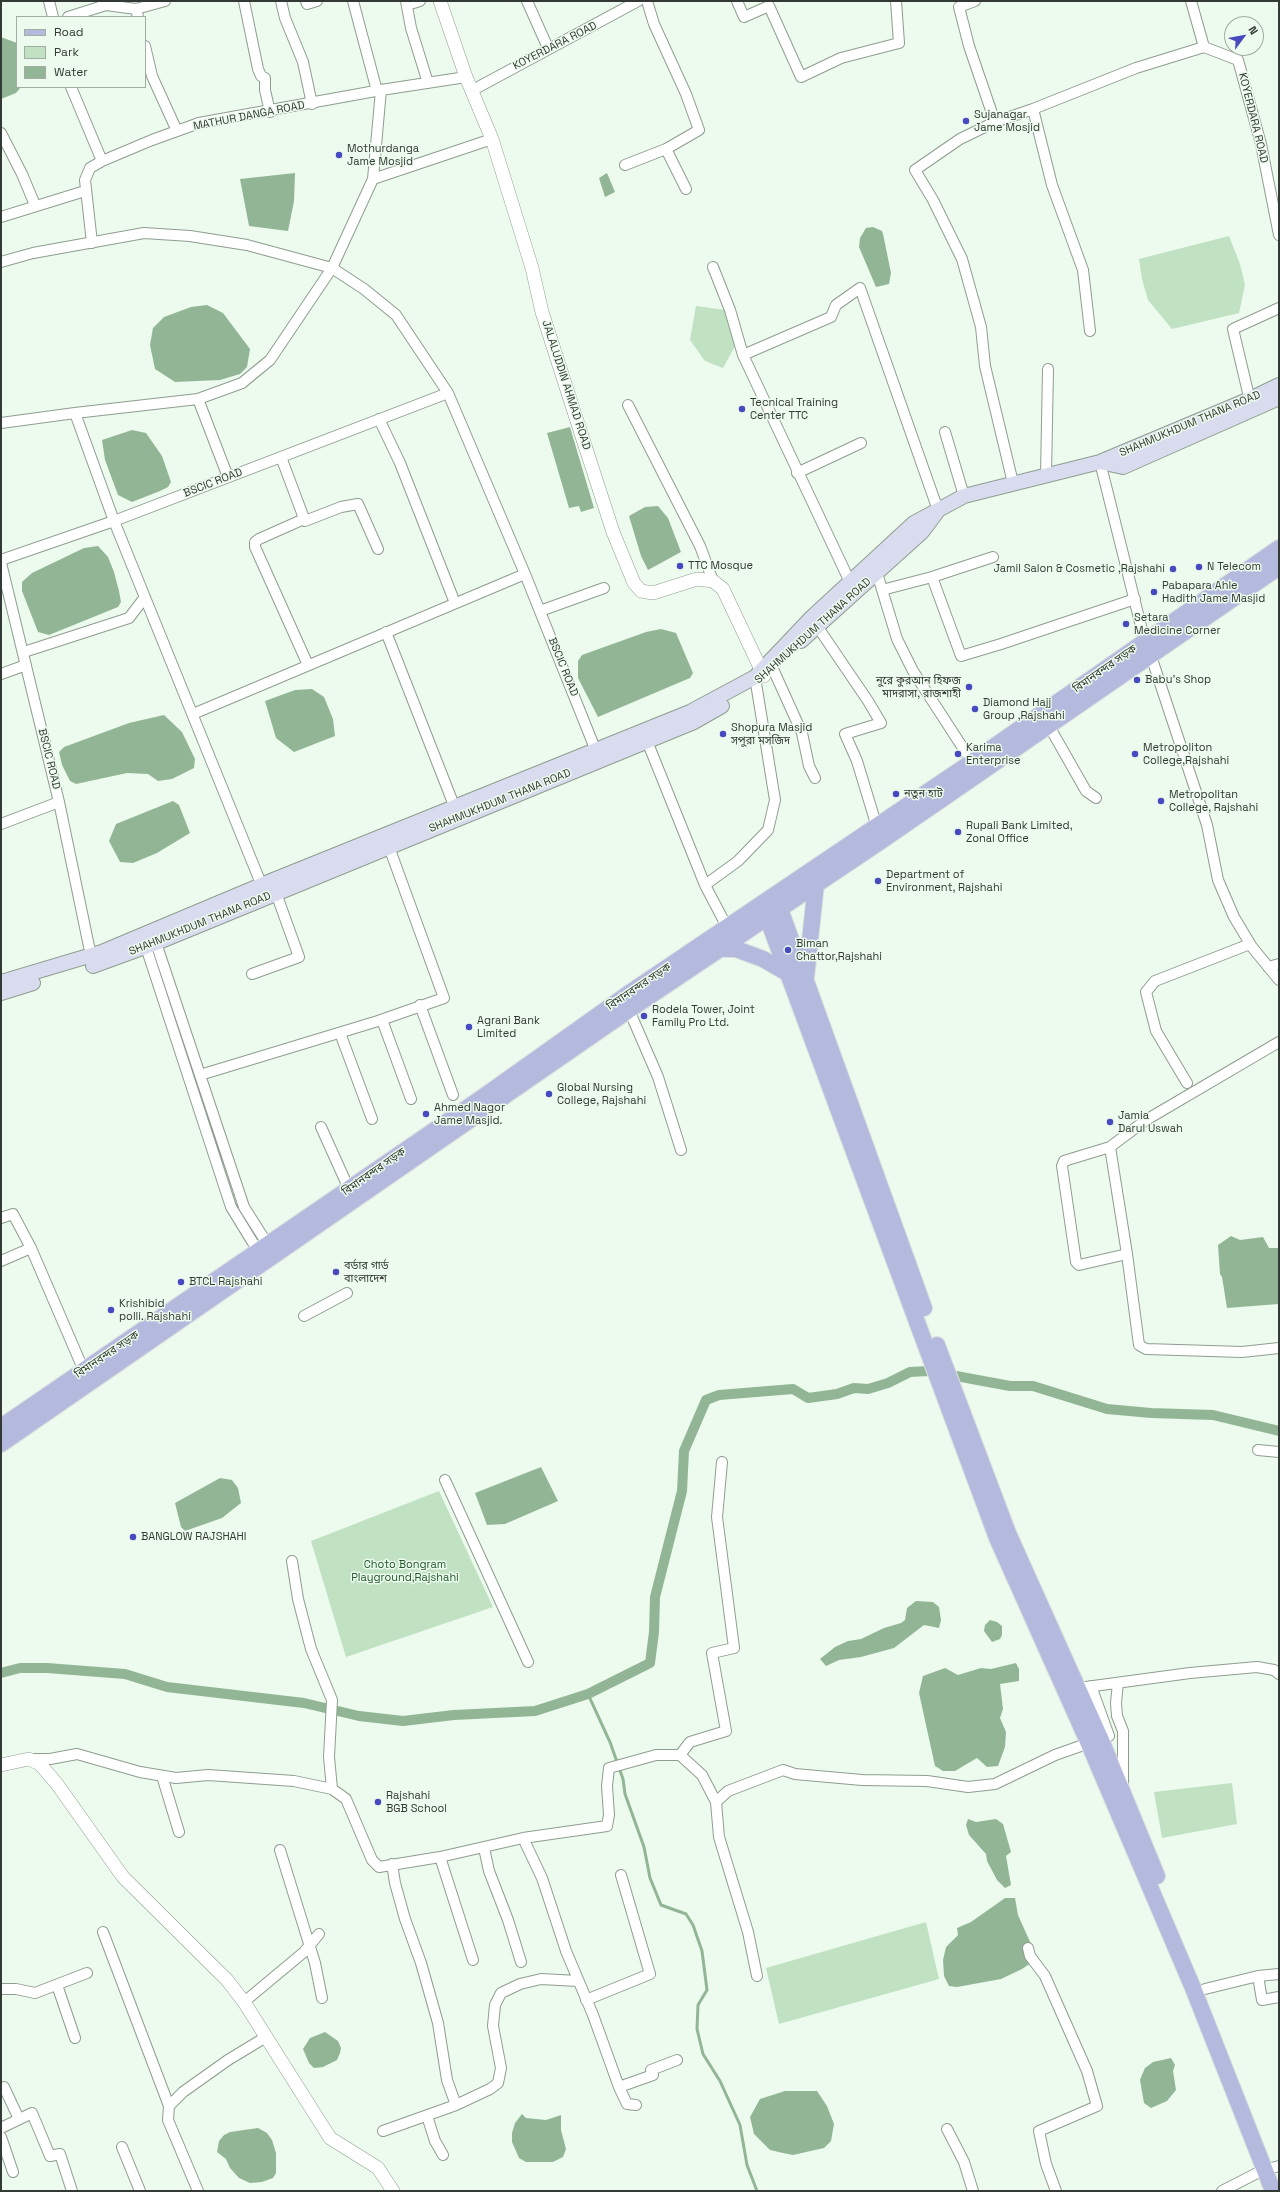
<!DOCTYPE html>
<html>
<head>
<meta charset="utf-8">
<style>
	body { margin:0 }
	#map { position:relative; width:1280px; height:2192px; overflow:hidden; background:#ecfbed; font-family:"Space Grotesk",sans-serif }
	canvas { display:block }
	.frame { position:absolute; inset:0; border:2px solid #333934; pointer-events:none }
	.legend { position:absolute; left:16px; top:16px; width:130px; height:72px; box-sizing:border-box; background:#ecfbed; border:1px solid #a2ada3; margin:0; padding:5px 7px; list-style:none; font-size:12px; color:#333934 }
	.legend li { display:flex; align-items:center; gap:8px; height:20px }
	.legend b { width:20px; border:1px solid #a2ada3 }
	.north { position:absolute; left:1224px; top:16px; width:40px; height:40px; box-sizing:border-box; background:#ecfbed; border:1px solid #a2ada3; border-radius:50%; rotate:58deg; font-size:11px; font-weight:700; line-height:16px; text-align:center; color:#333934 }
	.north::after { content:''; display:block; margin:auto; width:14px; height:18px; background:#4749bf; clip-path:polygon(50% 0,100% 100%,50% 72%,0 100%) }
</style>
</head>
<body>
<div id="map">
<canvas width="1280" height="2192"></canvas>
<div class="frame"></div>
<ul class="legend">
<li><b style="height:5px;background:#b3bade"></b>Road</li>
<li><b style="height:11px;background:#c0e1c2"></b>Park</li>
<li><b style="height:11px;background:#92b695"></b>Water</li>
</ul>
<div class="north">N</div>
</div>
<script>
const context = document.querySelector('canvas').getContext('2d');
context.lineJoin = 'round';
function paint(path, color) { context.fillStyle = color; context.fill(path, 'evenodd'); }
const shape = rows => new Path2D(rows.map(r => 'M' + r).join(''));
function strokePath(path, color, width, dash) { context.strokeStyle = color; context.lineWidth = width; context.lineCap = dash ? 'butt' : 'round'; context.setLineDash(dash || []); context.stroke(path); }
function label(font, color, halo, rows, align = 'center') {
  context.font = font + ' "Space Grotesk","Noto Sans Bengali",sans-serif'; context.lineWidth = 3; context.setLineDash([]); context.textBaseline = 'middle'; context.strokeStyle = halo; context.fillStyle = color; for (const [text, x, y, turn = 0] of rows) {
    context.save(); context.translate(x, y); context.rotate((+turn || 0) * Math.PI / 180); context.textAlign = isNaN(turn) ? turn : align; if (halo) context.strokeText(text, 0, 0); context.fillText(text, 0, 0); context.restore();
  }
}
const green = shape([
	[1229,236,1240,264,1245,285,1239,313,1172,329,1148,300,1142,279,1139,259],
	[696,306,725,310,732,328,735,346,723,368,705,361,690,340],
	[439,1491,493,1607,346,1657,311,1541],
	[1232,1783,1237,1824,1162,1838,1154,1792],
	[926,1922,939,1979,779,2024,766,1968]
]);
const water = shape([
	[1,37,17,43,17,87,21,87,16,93,1,99],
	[295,173,294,201,288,231,249,226,240,179],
	[607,173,615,192,605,197,599,178],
	[873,227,882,231,883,234,891,273,889,284,876,287,859,247,860,238,866,228],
	[207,305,223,313,250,349,247,367,240,374,220,380,175,382,155,369,150,345,153,328,164,317,191,307],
	[570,427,594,508,581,512,579,506,569,508,547,433],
	[132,430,146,433,162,456,171,482,168,487,160,491,132,502,118,495,105,460,102,440],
	[658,506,668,518,681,552,648,570,641,556,629,516,645,507],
	[98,546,108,557,114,572,119,591,121,602,118,607,49,635,38,632,22,591,22,582,32,573,84,548],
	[661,629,676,633,693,673,690,678,598,717,578,678,578,661,582,655,646,632],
	[312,689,324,697,333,719,335,736,294,752,276,738,265,701,295,690],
	[164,715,182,732,195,759,194,768,172,779,158,781,148,774,127,773,76,784,70,781,62,765,59,752,64,747,129,723],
	[173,801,179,805,190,833,157,853,133,863,120,862,109,841,116,824],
	[1231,1236,1240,1240,1263,1237,1269,1248,1279,1248,1279,1304,1227,1308,1222,1277,1220,1274,1218,1245],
	[541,1467,558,1501,505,1524,487,1525,475,1493],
	[220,1478,232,1480,238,1488,241,1503,222,1518,185,1531,181,1527,175,1503],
	[916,1601,933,1602,939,1607,941,1620,939,1628,924,1625,894,1648,861,1657,839,1660,826,1666,820,1659,835,1647,848,1641,861,1639,884,1628,901,1623,905,1620,907,1608],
	[990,1620,997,1622,1002,1626,1002,1635,1000,1639,992,1642,984,1631,985,1625],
	[1016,1663,1019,1669,1019,1681,1000,1684,1003,1709,1000,1718,1006,1732,1005,1747,998,1766,987,1767,977,1758,955,1771,943,1771,935,1766,919,1693,923,1676,945,1668,958,1675,981,1668,991,1669],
	[968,1819,976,1822,996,1819,1003,1824,1011,1852,1006,1856,1011,1885,1005,1888,997,1880,987,1861,986,1854,969,1835,966,1825],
	[1005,1898,1015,1898,1018,1915,1031,1944,1031,1963,1022,1969,1001,1979,957,1987,949,1986,944,1976,943,1960,946,1947,958,1935,957,1928,971,1922],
	[325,2032,338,2041,341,2048,340,2053,337,2060,323,2067,314,2068,309,2063,303,2049,310,2038],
	[1171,2058,1175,2065,1173,2071,1176,2090,1167,2101,1151,2108,1144,2103,1140,2080,1142,2075,1145,2068,1153,2062],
	[785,2091,817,2091,827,2106,834,2124,831,2141,824,2148,793,2155,783,2153,770,2150,754,2134,750,2117,760,2099],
	[522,2114,526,2118,546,2120,561,2115,561,2130,566,2149,563,2157,553,2162,526,2162,519,2158,512,2142,512,2133,515,2123],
	[258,2128,267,2133,272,2140,276,2153,276,2173,273,2178,262,2182,250,2183,239,2178,230,2168,226,2159,217,2152,219,2141,224,2135,230,2132]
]);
const stream = shape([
	[588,1694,610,1742,623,1779,625,1794,644,1847,650,1878,661,1905,686,1914,693,1925,702,1951,707,1990,698,2005,697,2029,703,2054,720,2081,740,2125,747,2165,757,2191]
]);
const canal = shape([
	[1,1673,20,1668,47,1668,125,1674,167,1687,304,1703,359,1716,403,1721,454,1715,535,1711,588,1694,650,1663,654,1632,655,1597,682,1491,684,1451,706,1400,719,1395,793,1389,808,1398,837,1394,854,1388,868,1389,888,1383,910,1372,929,1371,1010,1386,1033,1386,1107,1409,1151,1413,1213,1415,1279,1431]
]);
const minor = shape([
	[49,1,53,17],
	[244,1,258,69,261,76,265,78,265,90,270,112],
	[281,1,285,18,303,62,312,104],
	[306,1,307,4,317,1],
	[353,1,377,91],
	[406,1,411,28,428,83],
	[527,1,548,48],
	[737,1,744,17,769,6,801,77,841,58,899,43,896,1],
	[975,1,959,7,969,46,995,122,960,139,915,170,933,200,962,259,981,327,985,366,1013,483],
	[1191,1,1204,47,1238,60,1261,144,1279,235],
	[407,5,420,1],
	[68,17,106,5,136,9],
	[138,17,136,9,165,1],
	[145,46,152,76,177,131],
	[71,87,102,161],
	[471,91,638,1],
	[1033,109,1052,185,1083,270,1090,331],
	[995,122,1033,109,1136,68,1204,47],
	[1,133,22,174,35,205],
	[666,149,686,189],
	[625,165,666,149,699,130,686,94,654,24,647,1],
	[373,179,492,139],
	[1,217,85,191],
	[92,243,85,180,90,168,102,161,152,140,199,123,381,90,466,77],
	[1,262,33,253,144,233,190,236,247,245,332,268,364,289,396,315,448,393,525,574,598,756],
	[713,267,730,310,743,355,850,582],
	[743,355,831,317,836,305,860,288,938,510],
	[198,399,228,477],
	[628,405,700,546,713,581],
	[1251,405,1233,329,1279,308],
	[75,413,114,521,264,891],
	[379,419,400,463,455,603],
	[1,423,75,413,198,399,242,383,270,360,332,268,373,179,381,90],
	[945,432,964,496],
	[281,457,305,521,341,507,358,504,378,549],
	[1100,462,1145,642],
	[797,473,861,443],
	[1046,475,1048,369],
	[304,519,259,539,255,542,255,547,308,665],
	[1,560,114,521,448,393],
	[1,563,59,802,91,956],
	[877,573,897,639,913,671,972,762],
	[932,577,961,656,1001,644,1135,599],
	[882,590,932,577,993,557],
	[540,611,604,588],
	[817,626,868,701,881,723,845,734,857,761,877,827],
	[386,632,457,813],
	[24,652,129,618,145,597],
	[1151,656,1207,825,1218,880,1234,917,1252,947,1279,980],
	[773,669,802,733,809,766,815,778],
	[1,674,26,665],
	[193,714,525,574],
	[1049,726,1086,791,1096,798],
	[647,741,705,885],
	[1,824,59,802],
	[727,927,705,885,738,861,768,830,775,800,755,677],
	[154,937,244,1207,268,1245],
	[144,941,231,1207,258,1251],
	[1268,967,1279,964],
	[252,974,299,957,276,893],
	[420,1005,453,1095],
	[629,1010,658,1077,681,1150],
	[382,1020,411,1099],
	[340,1033,372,1119],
	[200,1075,378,1021,444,998,389,847],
	[1187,1083,1156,1031,1146,992,1155,981,1250,944],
	[321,1127,349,1189],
	[1110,1147,1146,1120,1279,1042],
	[1,1218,13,1214,31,1248,84,1371],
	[1127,1254,1079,1265,1076,1262,1062,1166,1064,1161,1110,1147,1127,1254,1139,1345,1146,1349,1242,1352,1279,1348],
	[1,1261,31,1248],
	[304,1316,347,1293],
	[1258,1450,1279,1452],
	[445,1480,528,1662],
	[292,1561,298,1599,311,1649,332,1700,329,1757,332,1789],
	[1118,1683,1116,1703,1117,1716,1123,1731,1123,1783],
	[1086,1687,1190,1673,1257,1667,1274,1670,1279,1674],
	[680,1755,690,1742,726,1731,712,1653,734,1648,717,1517,722,1462],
	[29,1759,50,1759,77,1754,140,1772,176,1778,208,1775,294,1781,332,1789,346,1799,372,1860,379,1867,440,1857,523,1838,607,1826,609,1815,607,1786,609,1768,656,1755,680,1755,702,1775,716,1802,728,1791,783,1770,795,1774,862,1780,927,1781,968,1787,995,1784,1055,1755,1109,1736,1091,1686],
	[162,1776,179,1832],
	[716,1802,719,1837,748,1932,757,1976],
	[523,1838,542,1878,566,1951,593,2015,619,2087,653,2075,651,2070,677,2060],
	[484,1848,489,1871,508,1920,521,1962],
	[280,1850,315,1963,322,1998],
	[440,1857,473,1960],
	[392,1864,395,1883,405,1919,421,1963,438,2023,447,2080,456,2105,490,2089,498,2083,501,2068,493,2026,495,2005,501,1993,520,1984,541,1979,578,1981],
	[103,1932,169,2106],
	[1028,1948,1030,1956,1045,1976,1087,2071,1097,2106,1039,2131,1046,2164,1056,2191],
	[1258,1976,1279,1974],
	[57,1985,75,2038],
	[1,1989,16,1989,35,1993,87,1973],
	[1205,1989,1258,1976,1262,2000,1279,1997],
	[586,2000,650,1974,621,1875],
	[244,2002,304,1952,319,1934],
	[619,2087,627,2104,636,2105],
	[1,2088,4,2087,19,2119],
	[427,2116,435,2141,443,2155],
	[1,2128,32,2113,50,2156,60,2154,72,2191],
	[947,2129,964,2162,973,2191],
	[383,2131,456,2105],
	[1,2137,13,2172],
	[122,2147,140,2191],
	[198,2191,168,2120,169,2106,183,2092,228,2060,266,2037],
	[1222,2191,1263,2170,1279,2166]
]);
const tertiary = shape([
	[440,1,466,77,492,139,532,268,542,312,568,393,613,532,634,583,641,591,653,593,697,579,713,581,723,589,764,676],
	[1,1765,29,1759,40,1764,57,1784,123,1877,227,1980,244,2002,330,2138,378,2168,393,2191]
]);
const secondary = shape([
	[1100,462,1123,467,1279,398],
	[801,641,922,532,937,512],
	[93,966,156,943,694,722,722,706],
	[1,982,102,952,271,881,690,712,755,677,810,619,914,523,964,496,1100,462,1250,399,1279,385],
	[1,993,33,983]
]);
const primary = shape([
	[780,909,924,1308],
	[767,917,997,1538,1089,1744,1193,1988,1273,2191],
	[721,949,736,949,763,959,789,974],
	[806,978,816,884],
	[937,1345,1008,1533,1101,1740,1157,1876],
	[1,1427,483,1097,625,996,972,762,1279,548],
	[1,1444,629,1010,881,841,1279,567]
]);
const markers = [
	[966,121,4,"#4749bf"],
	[339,155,4,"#4749bf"],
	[742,409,4,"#4749bf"],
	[680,566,4,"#4749bf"],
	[1199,567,4,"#4749bf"],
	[1173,569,4,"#4749bf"],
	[1154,592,4,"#4749bf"],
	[1126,624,4,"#4749bf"],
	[1137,680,4,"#4749bf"],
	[969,687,4,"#4749bf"],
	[975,709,4,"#4749bf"],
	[723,734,4,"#4749bf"],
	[958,754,4,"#4749bf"],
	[1135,754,4,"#4749bf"],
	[896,794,4,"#4749bf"],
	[1161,801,4,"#4749bf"],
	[958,832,4,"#4749bf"],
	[878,881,4,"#4749bf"],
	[788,950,4,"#4749bf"],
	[644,1016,4,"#4749bf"],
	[469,1027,4,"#4749bf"],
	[549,1094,4,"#4749bf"],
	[426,1114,4,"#4749bf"],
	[1110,1122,4,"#4749bf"],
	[336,1272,4,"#4749bf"],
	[181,1282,4,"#4749bf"],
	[111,1310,4,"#4749bf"],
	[133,1537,4,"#4749bf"],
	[378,1802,4,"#4749bf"]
];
const streetNames = [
	["KOYERDARA ROAD",555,46,-27],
	["MATHUR DANGA ROAD",249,116,-11],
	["KOYERDARA ROAD",1253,118,76],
	["JALALUDDIN AHMAD ROAD",566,385,72],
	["SHAHMUKHDUM THANA ROAD",1190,424,-23],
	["BSCIC ROAD",213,483,-21],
	["SHAHMUKHDUM THANA ROAD",813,631,-42],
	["BSCIC ROAD",563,667,68],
	["বিমানবন্দর সড়ক",1105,669,-35],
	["BSCIC ROAD",49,759,76],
	["SHAHMUKHDUM THANA ROAD",500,801,-22],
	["SHAHMUKHDUM THANA ROAD",200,924,-22],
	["বিমানবন্দর সড়ক",639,987,-34],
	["বিমানবন্দর সড়ক",374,1172,-35],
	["বিমানবন্দর সড়ক",107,1355,-34]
];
const poiNames = [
	["Sujanagar",974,115],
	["Jame Mosjid",974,128],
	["Mothurdanga",347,149],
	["Jame Mosjid",347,162],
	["Tecnical Training",750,403],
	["Center TTC",750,416],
	["TTC Mosque",688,566],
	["N Telecom",1207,567],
	["Jamil Salon & Cosmetic ,Rajshahi",1165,569,"right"],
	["Pabapara Ahle",1162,586],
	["Hadith Jame Masjid",1162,599],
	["Setara",1134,618],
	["Medicine Corner",1134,631],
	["Babu's Shop",1145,680],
	["নুরে কুরআন হিফজ",961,681,"right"],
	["মাদরাসা, রাজশাহী",961,694,"right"],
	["Diamond Hajj",983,703],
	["Group ,Rajshahi",983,716],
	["Shopura Masjid",731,728],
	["সপুরা মসজিদ",731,741],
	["Karima",966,748],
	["Enterprise",966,761],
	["Metropoliton",1143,748],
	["College,Rajshahi",1143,761],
	["নতুন হাট",904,794],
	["Metropolitan",1169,795],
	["College, Rajshahi",1169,808],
	["Rupali Bank Limited,",966,826],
	["Zonal Office",966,839],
	["Department of",886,875],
	["Environment, Rajshahi",886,888],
	["Biman",796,944],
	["Chattor,Rajshahi",796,957],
	["Rodela Tower, Joint",652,1010],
	["Family Pro Ltd.",652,1023],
	["Agrani Bank",477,1021],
	["Limited",477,1034],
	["Global Nursing",557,1088],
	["College, Rajshahi",557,1101],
	["Ahmed Nagor",434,1108],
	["Jame Masjid.",434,1121],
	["Jamia",1118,1116],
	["Darul Uswah",1118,1129],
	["বর্ডার গার্ড",344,1266],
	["বাংলাদেশ",344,1279],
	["BTCL Rajshahi",189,1282],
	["Krishibid",119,1304],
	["polli. Rajshahi",119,1317],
	["BANGLOW RAJSHAHI",141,1537],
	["Rajshahi",386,1796],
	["BGB School",386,1809]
];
const parkNames = [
	["Choto Bongram",405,1565],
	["Playground,Rajshahi",405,1578]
];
paint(green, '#c0e1c2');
paint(water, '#92b695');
strokePath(stream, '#92b695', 3);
strokePath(canal, '#92b695', 10);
strokePath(minor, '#8f9d90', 12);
strokePath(tertiary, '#8f9d90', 14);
strokePath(secondary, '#8f9d90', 16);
strokePath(primary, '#dedfdf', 18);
strokePath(minor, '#fff', 10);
strokePath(tertiary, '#fff', 13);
strokePath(secondary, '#d9dcee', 14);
strokePath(primary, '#b3bade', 16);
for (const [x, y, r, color] of markers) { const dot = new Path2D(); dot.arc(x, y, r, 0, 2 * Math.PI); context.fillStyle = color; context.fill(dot); strokePath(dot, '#ecfbed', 1.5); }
label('11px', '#333934', '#ecfbed', streetNames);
label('11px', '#333934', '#ecfbed', poiNames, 'left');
label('11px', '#21572b', '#ecfbed', parkNames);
</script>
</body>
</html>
